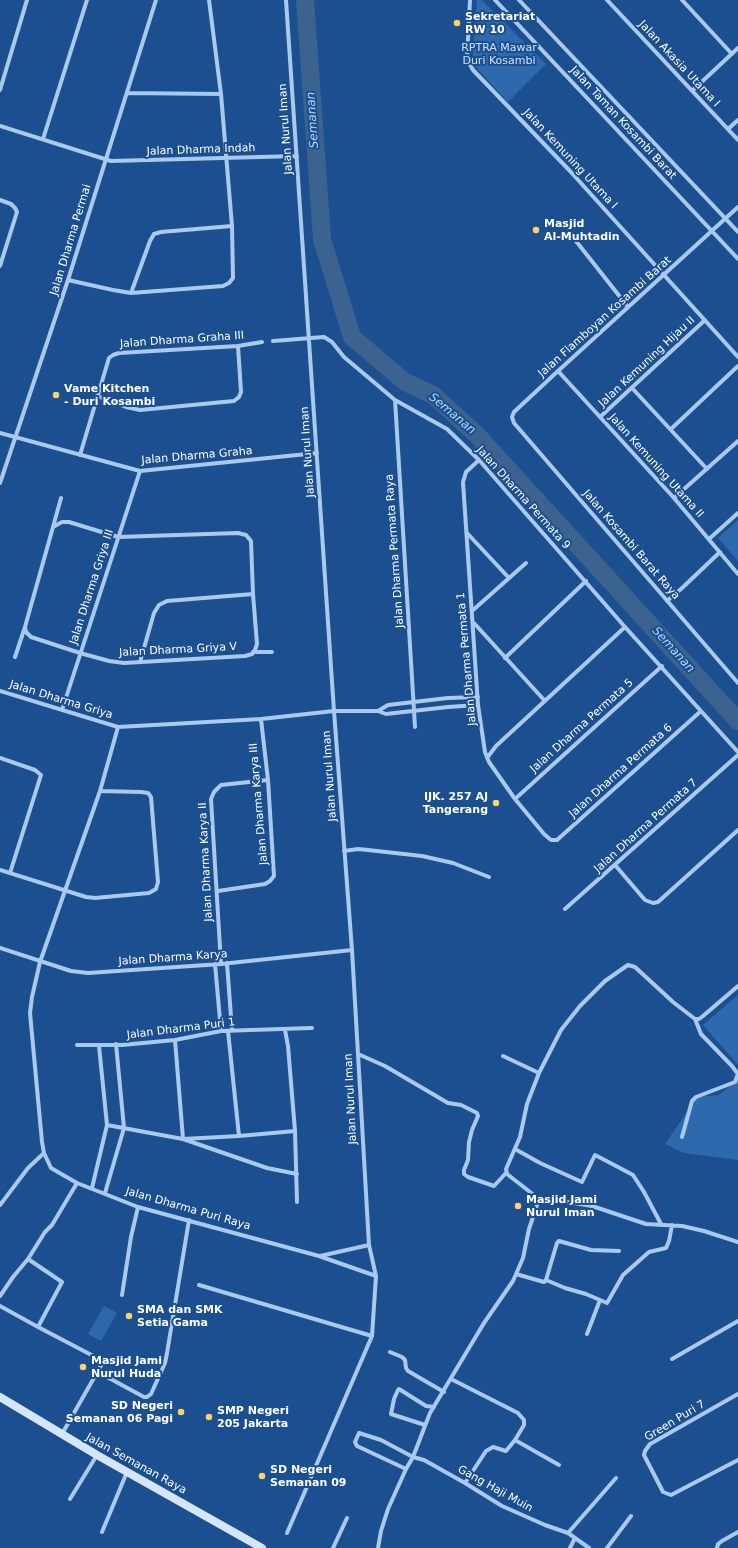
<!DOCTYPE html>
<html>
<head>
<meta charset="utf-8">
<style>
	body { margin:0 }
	canvas { display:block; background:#1b4f8f }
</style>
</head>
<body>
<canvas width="738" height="1548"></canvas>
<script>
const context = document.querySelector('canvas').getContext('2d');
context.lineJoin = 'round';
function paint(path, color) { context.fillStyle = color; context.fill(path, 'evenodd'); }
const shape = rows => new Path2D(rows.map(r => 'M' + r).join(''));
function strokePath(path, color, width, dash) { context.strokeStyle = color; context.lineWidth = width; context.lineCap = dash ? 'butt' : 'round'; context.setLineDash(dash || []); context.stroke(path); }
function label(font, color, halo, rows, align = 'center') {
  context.font = font + ' "DejaVu Sans",sans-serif'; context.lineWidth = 4; context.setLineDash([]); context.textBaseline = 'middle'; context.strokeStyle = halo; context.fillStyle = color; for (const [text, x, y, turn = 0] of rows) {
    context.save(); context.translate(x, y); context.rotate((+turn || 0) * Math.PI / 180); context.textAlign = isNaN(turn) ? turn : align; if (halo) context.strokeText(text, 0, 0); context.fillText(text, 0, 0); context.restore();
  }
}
const green = shape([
	[477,0,482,0,546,64,508,102,472,63],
	[738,520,738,561,718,538],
	[738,995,738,1065,703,1025],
	[738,1079,738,1160,684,1153,665,1144,697,1097,719,1095],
	[104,1306,117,1313,101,1341,88,1334]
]);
const river = shape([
	[305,0,322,239,352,337,405,382,433,395,477,435,738,721]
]);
const street = shape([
	[286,0,334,711,352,950,369,1245,376,1276,372,1336,287,1533],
	[470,0,467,59,473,70,570,171,738,357],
	[495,0,738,259],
	[519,0,738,232],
	[607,0,738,140],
	[682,0,732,54],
	[0,90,27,0],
	[692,91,738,48],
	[127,93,221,94],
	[0,126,111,161,297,156],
	[728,129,738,120],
	[43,139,87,0],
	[0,200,11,204,15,208,17,212,0,266],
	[738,207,558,371,514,412,512,417,514,423,738,683],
	[572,236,628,307],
	[68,280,113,290,131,293,223,286,229,283,233,278,232,226,221,94,209,0],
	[131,293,150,241,154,234,161,232,232,226],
	[273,341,324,337,332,342,344,357,395,400,447,429,479,460,625,627,738,752],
	[558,371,674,498,738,574],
	[632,388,707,469],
	[97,396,126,407,140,410,234,401,239,397,241,392,238,346],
	[395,400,415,727],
	[600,417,705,320],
	[671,429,738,366],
	[0,433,140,471,317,453],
	[80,455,109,358,113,355,119,353,238,346,262,342],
	[479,460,466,472,463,482,478,705,485,752,489,762,515,799,544,834,551,840,557,840,701,711],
	[0,483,68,280,156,0],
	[674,498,738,441],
	[62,522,69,522,118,537,238,533,246,535,251,541,253,594,257,644,255,650,252,654,245,656,124,663,109,661,80,653,31,637,26,632,25,627,53,527,62,522],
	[53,527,61,498],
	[467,533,509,578],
	[709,539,738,513],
	[667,601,681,589,720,552],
	[472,611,526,563],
	[473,622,545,701],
	[253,652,272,652],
	[15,657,25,627],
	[505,658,586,581],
	[140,662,154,613,159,605,167,601,253,594],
	[0,691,118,727,261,719,334,711,378,711,386,714,448,707,478,705],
	[62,710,140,471],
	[378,711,388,705,448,698,478,697],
	[118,727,100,791,40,962,32,997,30,1013,42,1142,44,1153,51,1168,77,1183,138,1207,319,1256,376,1276],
	[0,758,35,770,41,775,10,873],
	[487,758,496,746,625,627],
	[515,799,662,666],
	[344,851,358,849,368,850,422,856,453,863,489,877],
	[615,865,645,900,653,903,658,902,738,830],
	[0,870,86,897,95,898,149,893,156,889,158,882,151,797,148,793,141,792,100,791],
	[218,891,265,884,270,881,274,876,268,780,261,719],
	[565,909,738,755],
	[0,948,71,971,88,973,221,964,352,950],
	[227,963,232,1030],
	[215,964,221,1031],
	[221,964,211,799,214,792,221,785,268,780],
	[285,1030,288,1046,295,1131,297,1202],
	[228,1031,239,1136],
	[175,1040,183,1139,239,1136,295,1131],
	[77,1045,122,1045,175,1040,221,1031,312,1028],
	[358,1054,385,1066,448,1103,461,1105,477,1113,478,1116,472,1130,469,1142,468,1160,464,1170,464,1174,468,1177,494,1186,506,1173],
	[503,1056,539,1073],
	[107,1125,183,1139,267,1168,297,1174],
	[682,1137,692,1101,696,1097,735,1082,738,1074,732,1066,701,1034,695,1019],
	[515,1149,540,1163,582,1182,595,1155,618,1167,633,1175,644,1192,661,1224],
	[92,1188,107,1125,99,1046],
	[105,1193,124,1128,116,1044],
	[539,1199,507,1174,506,1169,520,1137,527,1104,539,1073,561,1030,580,1006,605,981,625,967,628,965,635,967,673,1002,695,1019,699,1019,703,1016,738,986],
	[539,1199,551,1199,592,1206,646,1224,682,1226,704,1231,738,1242],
	[0,1205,28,1168,44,1153],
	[320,1256,369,1245],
	[516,1274,544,1282,546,1280,565,1288,586,1294,607,1303,623,1275,649,1252,666,1248,669,1241,672,1225],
	[546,1280,551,1263,557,1243,559,1241,591,1250,619,1251],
	[199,1285,372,1336],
	[122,1295,131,1237,138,1207],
	[0,1296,13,1277,28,1259,45,1232,52,1225,77,1183],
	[0,1306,38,1327,62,1282,28,1259],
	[38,1327,101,1360,103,1362,62,1434],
	[587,1334,600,1300],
	[390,1352,402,1357,405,1360,406,1368,408,1371,444,1392],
	[672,1359,738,1321],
	[107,1377,144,1397,147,1397,151,1394,165,1363,167,1353,189,1220],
	[451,1379,518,1413,524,1420,524,1425,515,1440],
	[738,1394,650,1444,645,1451,644,1455,663,1492,671,1495,738,1460],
	[425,1425,391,1414,394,1399,398,1390,399,1389,426,1406,434,1407],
	[406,1469,357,1446,355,1442,359,1433,381,1440,413,1457,424,1460,465,1483,502,1506,545,1525,568,1533,589,1548],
	[465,1483,486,1451,493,1447,506,1451,515,1440,559,1465],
	[70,1499,97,1455],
	[102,1532,127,1472],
	[568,1533,616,1478],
	[333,1548,347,1518],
	[378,1548,381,1531,388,1509,406,1469,413,1457,430,1413,484,1323,513,1281,523,1258,529,1229,539,1199],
	[570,1548,575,1538],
	[607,1548,631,1516],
	[717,1548,718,1544,722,1541,738,1532]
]);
const secondary = shape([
	[0,1397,97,1455,262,1548]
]);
const markers = [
	[457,23,4,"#ffd166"],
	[536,230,4,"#ffd166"],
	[56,395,4,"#ffd166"],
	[496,803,4,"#ffd166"],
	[518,1206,4,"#ffd166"],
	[129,1316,4,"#ffd166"],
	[83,1367,4,"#ffd166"],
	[181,1412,4,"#ffd166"],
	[209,1417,4,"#ffd166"],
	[262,1476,4,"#ffd166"]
];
const poiNames = [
	["Sekretariat",465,17],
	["RW 10",465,30],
	["Masjid",544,224],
	["Al-Muhtadin",544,237],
	["Vame Kitchen",64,389],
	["- Duri Kosambi",64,402],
	["IJK. 257 AJ",488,797,"right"],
	["Tangerang",488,810,"right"],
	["Masjid Jami",526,1200],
	["Nurul Iman",526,1213],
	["SMA dan SMK",137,1310],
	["Setia Gama",137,1323],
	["Masjid Jami",91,1361],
	["Nurul Huda",91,1374],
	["SD Negeri",173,1406,"right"],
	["Semanan 06 Pagi",173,1419,"right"],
	["SMP Negeri",217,1411],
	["205 Jakarta",217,1424],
	["SD Negeri",270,1470],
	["Semanan 09",270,1483]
];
const parkNames = [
	["RPTRA Mawar",499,48],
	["Duri Kosambi",499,61]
];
const streetNames = [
	["Jalan Akasia Utama I",679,64,47],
	["Jalan Taman Kosambi Barat",623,123,47],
	["Jalan Nurul Iman",286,129,-94],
	["Jalan Dharma Indah",201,150,-2],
	["Jalan Kemuning Utama I",570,159,47],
	["Jalan Dharma Permai",71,240,-73],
	["Jalan Flamboyan Kosambi Barat",605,317,-42],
	["Jalan Dharma Graha III",182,340,-4],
	["Jalan Kemuning Hijau II",647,362,-43],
	["Jalan Nurul Iman",308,452,-94],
	["Jalan Dharma Graha",197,456,-5],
	["Jalan Kemuning Utama II",656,466,48],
	["Jalan Dharma Permata 9",523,498,48],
	["Jalan Kosambi Barat Raya",631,545,49],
	["Jalan Dharma Permata Raya",395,551,-94],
	["Jalan Dharma Griya III",92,587,-72],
	["Jalan Dharma Griya V",178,650,-3],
	["Jalan Dharma Permata 1",467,659,-95],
	["Jalan Dharma Griya",61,700,17],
	["Jalan Dharma Permata 5",582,726,-42],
	["Jalan Dharma Permata 6",621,771,-42],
	["Jalan Nurul Iman",330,776,-94],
	["Jalan Dharma Karya III",259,804,-95],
	["Jalan Dharma Permata 7",646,826,-42],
	["Jalan Dharma Karya II",206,862,-93],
	["Jalan Dharma Karya",173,958,-4],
	["Jalan Dharma Puri 1",181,1029,-7],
	["Jalan Nurul Iman",351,1099,-93],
	["Jalan Dharma Puri Raya",188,1209,16],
	["Green Puri 7",675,1421,-31],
	["Jalan Semanan Raya",136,1464,29],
	["Gang Haji Muin",495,1489,29]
];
const waterNames = [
	["Semanan",313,120,-94],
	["Semanan",452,414,40],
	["Semanan",673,650,48]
];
paint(green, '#2e69ad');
strokePath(river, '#3c6290', 18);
strokePath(street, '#a9c9ee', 4);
strokePath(secondary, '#d6e6fa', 8);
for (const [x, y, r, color] of markers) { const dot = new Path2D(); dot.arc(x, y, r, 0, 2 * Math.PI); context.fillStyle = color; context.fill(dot); strokePath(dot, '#1b4f8f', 1.5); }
label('bold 11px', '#fff', '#1b4f8f', poiNames, 'left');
label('11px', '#cfe3fa', '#1b4f8f', parkNames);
label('11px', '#fff', '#1b4f8f', streetNames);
label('italic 12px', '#b5d3f5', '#1b4f8f', waterNames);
</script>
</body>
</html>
